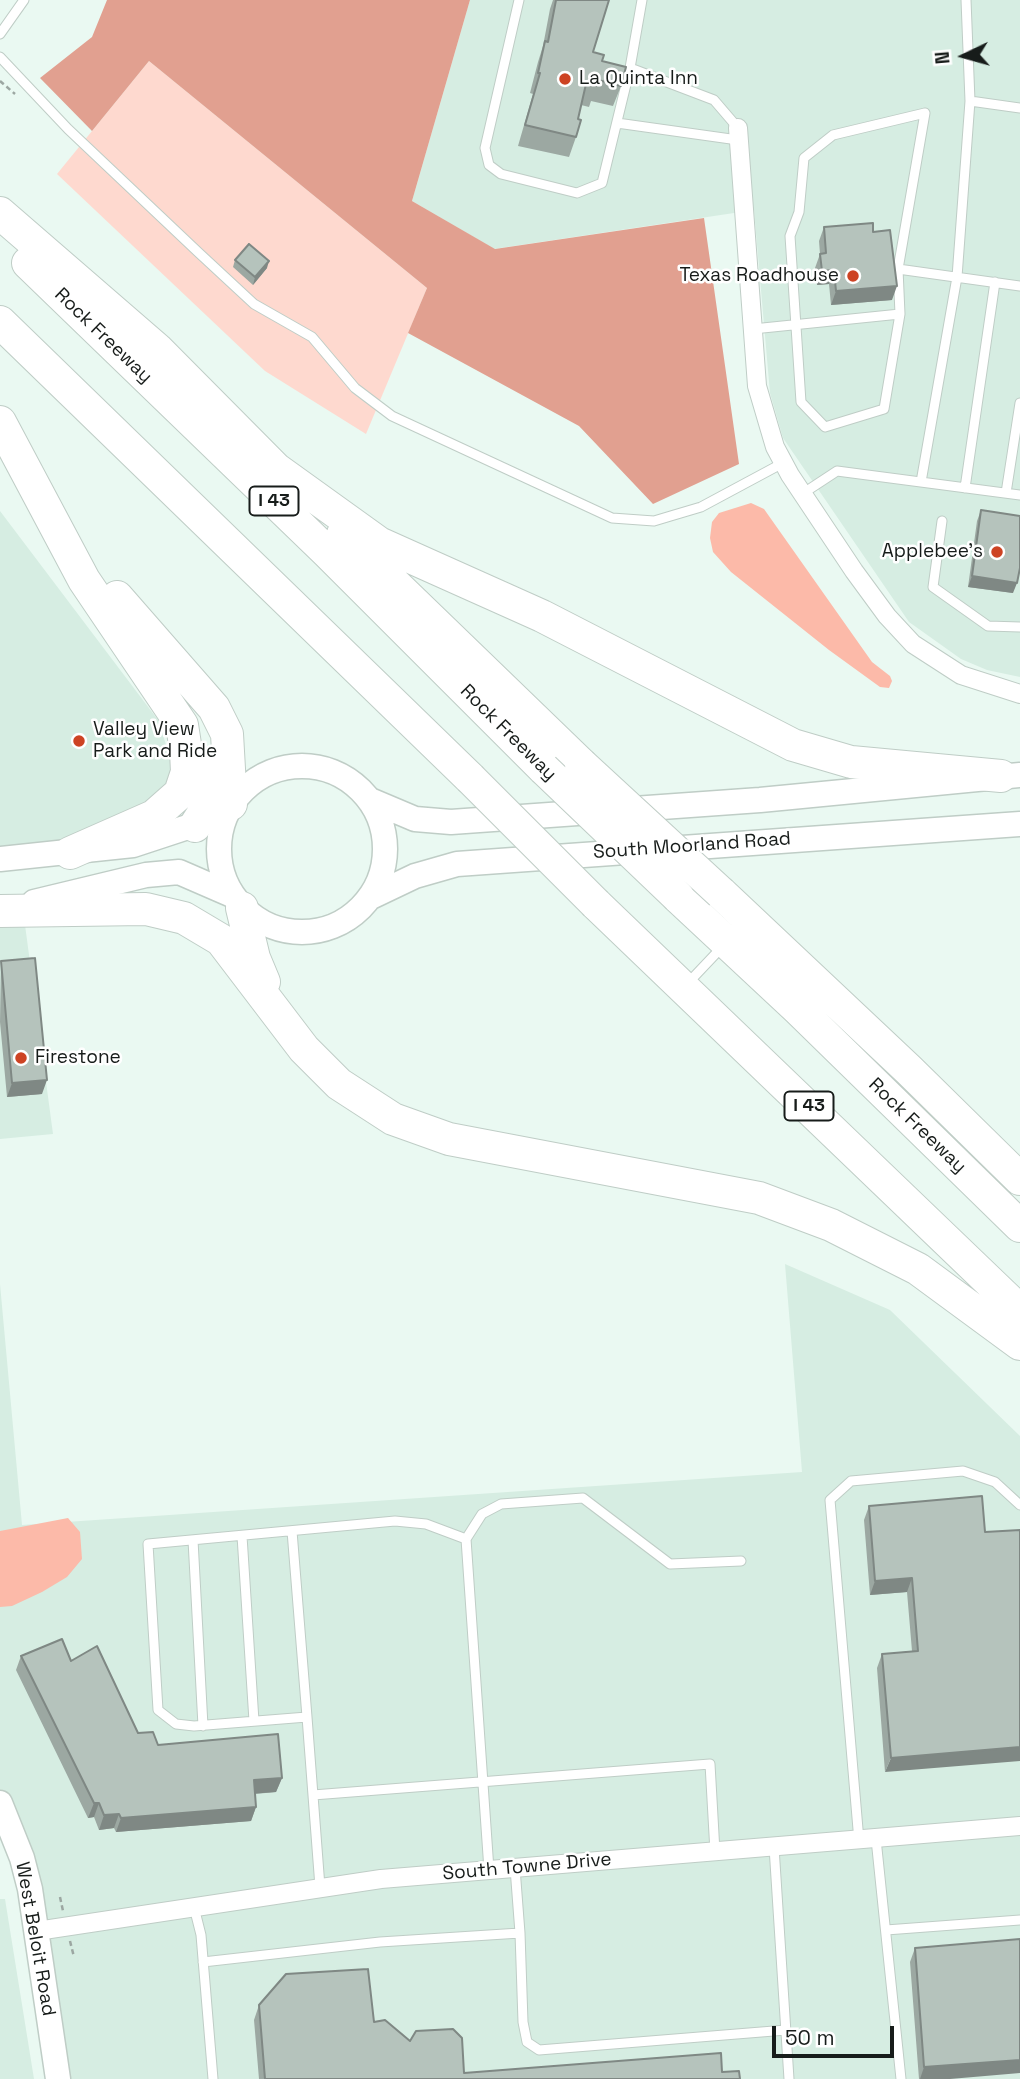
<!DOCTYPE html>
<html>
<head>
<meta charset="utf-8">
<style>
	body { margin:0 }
	#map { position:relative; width:1020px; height:2079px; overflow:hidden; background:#eaf9f2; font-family:"Space Grotesk",sans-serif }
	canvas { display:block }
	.north { position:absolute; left:929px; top:21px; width:70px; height:70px; -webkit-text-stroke:5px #fff; paint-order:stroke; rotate:265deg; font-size:19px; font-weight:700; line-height:28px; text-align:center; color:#171c1a }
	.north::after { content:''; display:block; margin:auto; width:24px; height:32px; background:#171c1a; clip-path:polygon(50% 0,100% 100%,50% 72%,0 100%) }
	.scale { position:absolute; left:772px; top:2026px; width:122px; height:32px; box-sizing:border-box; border:4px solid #171c1a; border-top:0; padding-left:9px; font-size:21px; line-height:24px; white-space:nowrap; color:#171c1a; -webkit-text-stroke:5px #fff; paint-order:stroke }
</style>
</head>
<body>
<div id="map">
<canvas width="1020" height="2079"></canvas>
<div class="north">N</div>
<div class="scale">50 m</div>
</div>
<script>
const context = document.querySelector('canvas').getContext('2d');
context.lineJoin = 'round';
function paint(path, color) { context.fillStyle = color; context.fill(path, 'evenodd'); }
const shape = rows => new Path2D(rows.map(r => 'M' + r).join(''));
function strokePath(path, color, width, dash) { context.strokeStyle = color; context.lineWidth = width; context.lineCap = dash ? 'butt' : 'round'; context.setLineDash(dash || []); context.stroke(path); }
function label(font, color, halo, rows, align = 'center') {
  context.font = font + ' "Space Grotesk",sans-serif'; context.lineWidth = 5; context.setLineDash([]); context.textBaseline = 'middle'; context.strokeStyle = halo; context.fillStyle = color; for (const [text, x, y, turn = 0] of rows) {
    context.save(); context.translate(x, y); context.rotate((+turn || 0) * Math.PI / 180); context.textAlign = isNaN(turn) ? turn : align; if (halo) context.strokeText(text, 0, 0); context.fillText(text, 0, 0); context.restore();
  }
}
const built = shape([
	[470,0,1020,0,1020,677,987,670,961,659,909,622,783,438,770,393,754,210,494,249,412,201],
	[0,511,158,720,169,754,187,758,154,816,0,859],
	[23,910,53,1134,0,1139,0,911],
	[785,1264,890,1310,1020,1436,1020,2079,58,2079,0,1803,0,1284,22,1525,802,1472],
	[0,1899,5,1899,34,2079,0,2079]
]);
const green = shape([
	[149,61,427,288,366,434,265,371,57,174]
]);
const forest = shape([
	[107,0,470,0,412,201,495,249,704,218,739,464,653,504,579,426,408,333,427,288,149,61,92,131,40,78,92,37]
]);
const water = shape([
	[751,503,764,509,872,662,890,676,892,681,889,688,880,687,829,650,731,572,713,552,710,538,712,522,719,513],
	[68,1518,80,1532,82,1559,67,1577,42,1592,12,1606,0,1607,0,1531]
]);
const path = shape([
	[0,81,15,94],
	[60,1897,63,1911],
	[70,1941,74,1957]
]);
const service = shape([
	[519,0,485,148,489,165,501,174,577,193,602,183,630,68,642,0],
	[0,34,24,0],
	[0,57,68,129,199,253,254,304,312,337,355,388,392,416,612,518,654,521,674,515,701,507,783,463],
	[630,68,714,100,738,128],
	[970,101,1020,108],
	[925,113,898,269,900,314,884,409,825,427,801,402,790,236,799,212,804,158,833,135,925,113],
	[617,123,738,140],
	[898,269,1020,286],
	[753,329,900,314],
	[921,482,957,277,970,101,966,0],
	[965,488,995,282],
	[1006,493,1020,403],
	[802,494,837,471,1020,495],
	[942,521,933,587,988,626,1020,627],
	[688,983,724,945],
	[292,1531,307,1717],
	[242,1536,254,1721],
	[466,1539,482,1514,501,1504,583,1498,670,1564,741,1561],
	[193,1540,203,1726],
	[313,1795,710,1764,715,1852],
	[876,1839,901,2079],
	[859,1841,830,1500,851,1481,963,1471,995,1482,1020,1505],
	[774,1847,789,2079],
	[320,1887,307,1717,194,1726,176,1724,158,1710,148,1544,395,1521,426,1524,466,1539,489,1870],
	[194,1907,201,1935,213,2079],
	[886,1930,1020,1920],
	[520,1933,523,2022,527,2042,539,2050,786,2030],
	[203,1962,380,1942,520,1933,515,1868]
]);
const minor = shape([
	[738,128,757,386,775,447,790,475,854,571,887,616,913,644,961,675,1020,694],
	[37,1931,381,1879,1020,1826]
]);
const secondary = shape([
	'219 849a83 83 0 1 1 166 0a83 83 0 1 1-166 0Z',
	[370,800,415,819,451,822,760,800,1020,775],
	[0,859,133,845,212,819],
	[371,897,415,876,457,864,1020,824],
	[34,902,146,875,179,872,232,895],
	[0,1803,22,1858,30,1889,58,2079]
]);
const motorway = shape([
	[0,213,157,349,288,481],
	[28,263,327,552,544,769],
	[0,322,470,778],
	[0,422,84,580,182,725,186,751,187,772,180,793,154,816,70,853],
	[272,466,379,543,542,616,793,745,851,762,1001,776],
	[343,534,581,764],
	[117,597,214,708,227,734,231,804],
	[195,826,211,801,212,764],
	[721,893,909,1070,1020,1179],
	[678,897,798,1009,1020,1226],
	[596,904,1020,1311],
	[242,908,254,958,264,982],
	[0,911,146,909,184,918,221,940,304,1049,339,1084,393,1119,449,1139,759,1198,831,1225,918,1269,1020,1344]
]);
const motorwayBridge = shape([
	[581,764,721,893],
	[544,769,678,897],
	[470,778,596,904]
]);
const wall = shape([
	[553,0,609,0,593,52,602,61,621,86,613,106,591,101,589,107,581,105,578,119,576,137,569,157,518,146,533,94,530,93,538,62,543,46,550,9],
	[824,227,873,232,892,300,831,305,829,284,817,285,815,268,820,254,819,241],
	[235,260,267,268,253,285,233,267],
	[981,510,1013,593,968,587,977,521],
	[1,961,42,1094,7,1097,0,1022],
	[869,1506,985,1532,885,1772,877,1668,882,1654,912,1651,907,1592,870,1595,864,1520],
	[21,1656,71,1661,138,1733,158,1745,282,1778,276,1792,255,1794,256,1807,251,1821,116,1832,114,1828,99,1830,94,1817,88,1818,16,1670],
	[915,1948,950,2079,919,2079,910,1962],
	[259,2005,374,2022,464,2073,722,2072,740,2079,259,2079,254,2020]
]);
const shadedWall = shape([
	[269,261,267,268,253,285,255,277],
	[834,270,829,284,817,285,822,271],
	[897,286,892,300,831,305,836,291],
	[972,576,1017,583,1013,593,968,587],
	[47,1080,42,1094,7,1097,12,1083],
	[912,1578,907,1592,870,1595,875,1581],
	[1020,1747,1020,1761,885,1772,891,1758],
	[282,1778,276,1792,249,1794,254,1780],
	[94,1803,99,1803,94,1817,88,1818],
	[256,1807,251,1821,116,1832,121,1818],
	[119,1814,114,1828,99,1830,104,1815],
	[1020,2060,1020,2073,950,2079,920,2079,924,2067]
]);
const building = shape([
	[556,0,609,0,593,52,604,55,602,61,626,67,621,86,598,80,596,86,586,84,578,119,581,120,576,137,525,125,540,73,538,73,545,41,548,42,556,0],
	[873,223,873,232,890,230,897,286,836,291,834,270,822,271,820,254,826,253,824,227,873,223],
	[249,244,269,261,255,277,235,260,249,244],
	[981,510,1020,516,1020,568,1017,583,972,576,981,510],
	[35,958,47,1080,12,1083,1,961,35,958],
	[982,1496,985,1532,1020,1530,1020,1747,891,1758,882,1654,918,1651,912,1578,875,1581,869,1506,982,1496],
	[62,1639,71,1661,97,1646,138,1733,153,1732,158,1745,278,1734,282,1778,254,1780,256,1807,121,1818,119,1814,104,1815,99,1803,94,1803,21,1656,62,1639],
	[1020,1939,1020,2060,924,2067,915,1948,1020,1939],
	[368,1969,374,2022,385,2020,410,2041,416,2031,453,2029,462,2038,464,2073,721,2053,722,2072,739,2071,740,2079,265,2079,259,2005,286,1974,368,1969]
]);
const markers = [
	[565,79,7,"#cd4323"],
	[853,276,7,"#cd4323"],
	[997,552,7,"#cd4323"],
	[79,741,7,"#cd4323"],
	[21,1058,7,"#cd4323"]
];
const shields = [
	[274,501,49],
	[809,1106,49]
];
const shieldNames = [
	["I 43",274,501],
	["I 43",809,1106]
];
const poiNames = [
	["La Quinta Inn",579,79],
	["Texas Roadhouse",839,276,"right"],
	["Applebee's",983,552,"right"],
	["Valley View",93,730],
	["Park and Ride",93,752],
	["Firestone",35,1058]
];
const streetNames = [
	["Rock Freeway",103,336,44],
	["Rock Freeway",508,733,45],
	["South Moorland Road",692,846,-4],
	["Rock Freeway",917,1126,44],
	["South Towne Drive",527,1867,-5],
	["West Beloit Road",35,1939,80]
];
paint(built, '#d6ede2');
paint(green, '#fed9cf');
paint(forest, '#e1a090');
paint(water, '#fcbaa9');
strokePath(service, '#bfcdc6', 11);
strokePath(minor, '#bfcdc6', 20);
strokePath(secondary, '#bfcdc6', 27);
strokePath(motorway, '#bfcdc6', 34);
strokePath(path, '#9ca7a2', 2.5, [5, 3.5]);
strokePath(service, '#fff', 9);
strokePath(minor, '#fff', 18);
strokePath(secondary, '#fff', 24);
strokePath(motorway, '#fff', 32);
strokePath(motorwayBridge, '#bfcdc6', 34, []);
strokePath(motorwayBridge, '#fff', 32);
paint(wall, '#9ca8a2');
paint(shadedWall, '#7f8884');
paint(building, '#b5c3bc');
strokePath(building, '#7f8884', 2);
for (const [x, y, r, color] of markers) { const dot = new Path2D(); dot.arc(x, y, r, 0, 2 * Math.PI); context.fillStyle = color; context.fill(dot); strokePath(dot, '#fff', 2.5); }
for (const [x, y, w] of shields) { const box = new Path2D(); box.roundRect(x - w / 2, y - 14.5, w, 29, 5); context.fillStyle = '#fff'; context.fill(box); strokePath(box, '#171c1a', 2); }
label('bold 18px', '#171c1a', null, shieldNames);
label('19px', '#171c1a', '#fff', poiNames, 'left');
label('19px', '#171c1a', '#fff', streetNames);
</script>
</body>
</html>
